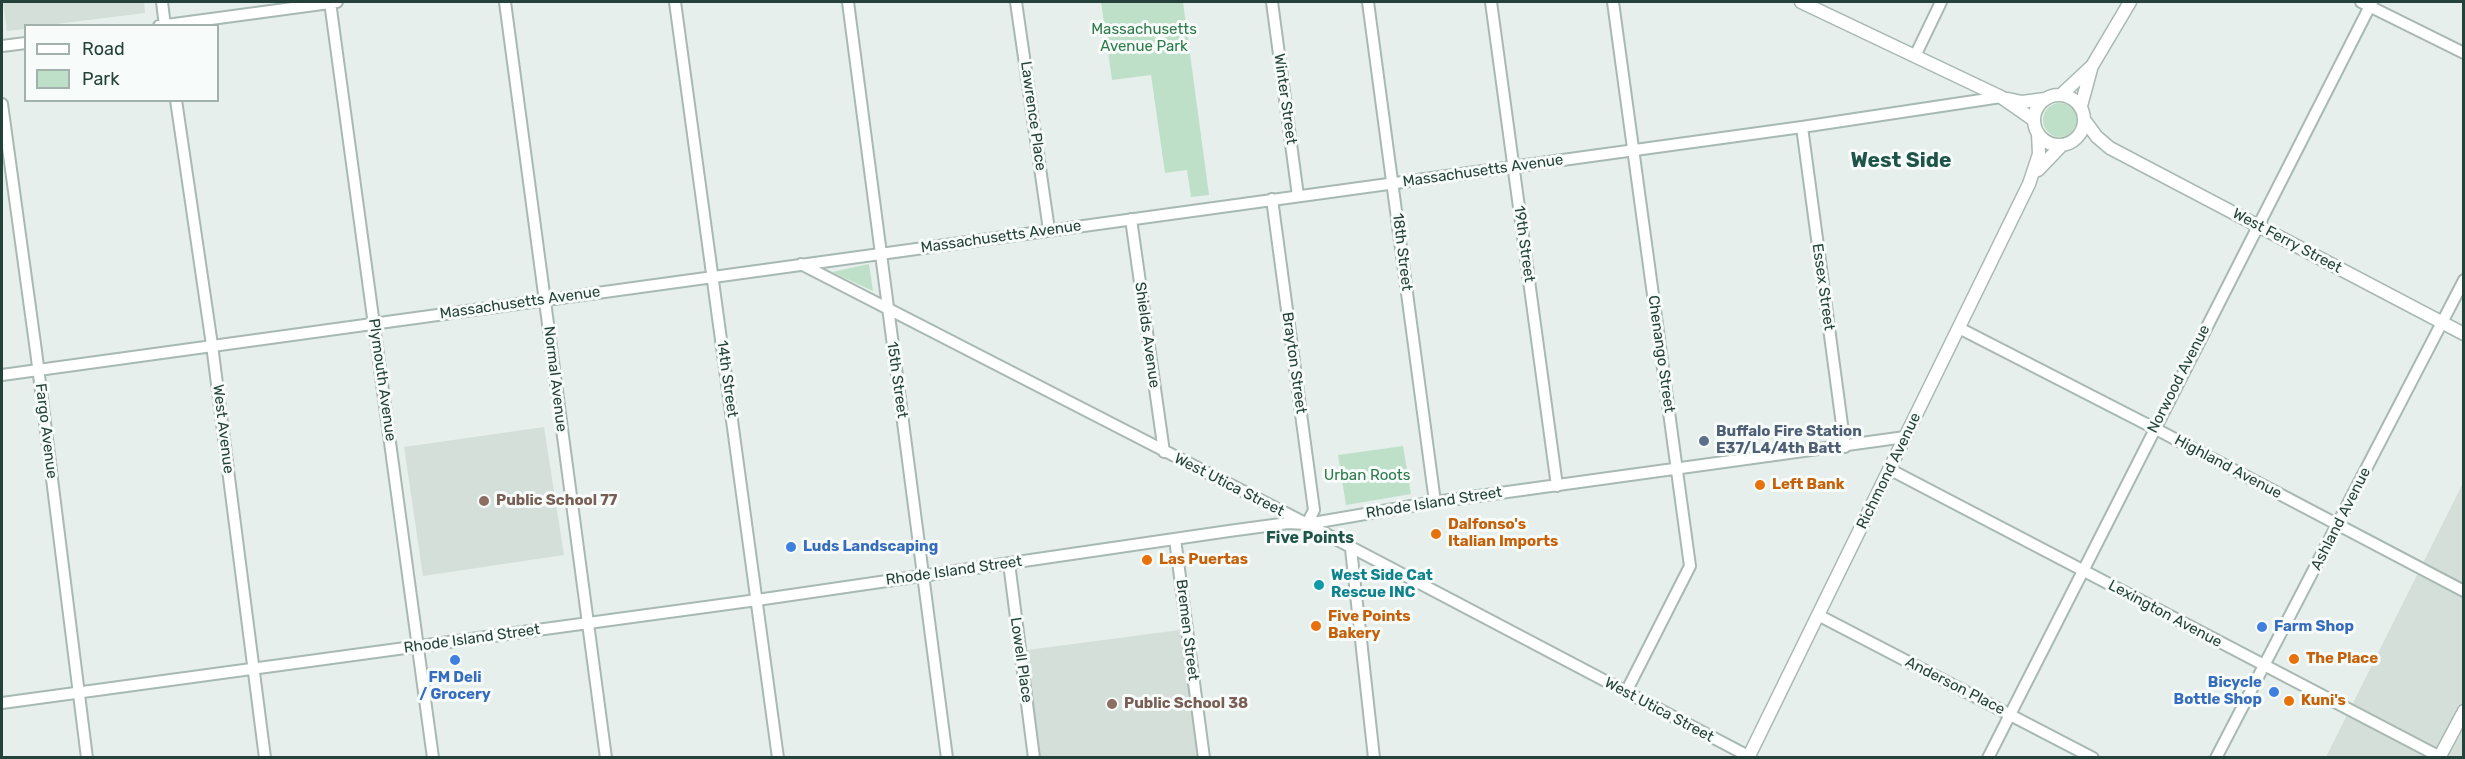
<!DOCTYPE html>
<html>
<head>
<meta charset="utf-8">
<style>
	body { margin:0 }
	#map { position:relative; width:2465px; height:759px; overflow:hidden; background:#e6efeb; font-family:Rubik,sans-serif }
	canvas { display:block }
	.frame { position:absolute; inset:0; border:3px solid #24423a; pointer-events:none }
	.legend { position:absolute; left:24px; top:24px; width:195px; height:78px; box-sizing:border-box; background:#f7fbf9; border:2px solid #a3b1ad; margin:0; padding:8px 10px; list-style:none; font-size:18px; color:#24423a }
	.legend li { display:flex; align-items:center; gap:12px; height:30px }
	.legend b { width:30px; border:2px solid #a3b1ad }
</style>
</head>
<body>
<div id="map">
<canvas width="2465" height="759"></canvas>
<div class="frame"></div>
<ul class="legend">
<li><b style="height:8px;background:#fff"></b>Road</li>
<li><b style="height:16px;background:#bfe0c8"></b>Park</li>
</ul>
</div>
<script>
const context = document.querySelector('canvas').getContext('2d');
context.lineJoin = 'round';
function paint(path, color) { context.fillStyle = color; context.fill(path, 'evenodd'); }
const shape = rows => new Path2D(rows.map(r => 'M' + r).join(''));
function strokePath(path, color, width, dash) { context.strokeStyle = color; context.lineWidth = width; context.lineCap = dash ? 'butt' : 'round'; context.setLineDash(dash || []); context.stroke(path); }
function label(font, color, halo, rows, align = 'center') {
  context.font = font + ' Rubik,sans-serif'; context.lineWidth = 6; context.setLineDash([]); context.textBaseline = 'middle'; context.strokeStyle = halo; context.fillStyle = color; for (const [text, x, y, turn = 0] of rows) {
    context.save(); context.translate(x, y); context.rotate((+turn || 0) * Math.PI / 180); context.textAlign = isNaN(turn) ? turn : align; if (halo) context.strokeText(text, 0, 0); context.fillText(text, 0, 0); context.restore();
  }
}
const built = shape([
	[3,2,144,2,145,13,48,25,26,26,25,29,7,31],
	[544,427,564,555,423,576,404,447],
	[2463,483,2463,757,2326,757],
	[1187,629,1204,757,1034,757,1020,651]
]);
const green = shape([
	[1101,2,1183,2,1209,195,1191,197,1187,170,1165,173,1151,75,1112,80],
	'2043 120a17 17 0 1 1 34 0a17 17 0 1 1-34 0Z',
	[869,264,873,291,832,272],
	[1403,446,1411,494,1346,505,1338,455]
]);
const minor = shape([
	[162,2,165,26],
	[330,2,433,758],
	[505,2,606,758],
	[675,2,778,758],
	[848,2,947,758],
	[1016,2,1049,230],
	[1272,2,1298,196],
	[1368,2,1435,502],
	[1491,2,1557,486],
	[1613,2,1690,566,1626,692],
	[2361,2,2464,53],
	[159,26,337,2],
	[2,46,26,43],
	[1915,56,1941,2],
	[176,100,212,345,265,758],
	[2,104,36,351,87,758],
	[1802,127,1845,447],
	[1272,199,1314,510,1307,524],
	[1131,219,1164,452],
	[801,264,1307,524,1748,756],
	[1959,328,2154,428,2464,591],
	[2,375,1802,127,2001,97],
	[1889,469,2442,758],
	[1175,539,1204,758],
	[1351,549,1374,758],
	[1009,563,1034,758],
	[1818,615,2093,758],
	[2,703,757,600,1229,531,1288,523,1307,524,1435,502,1905,437],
	[1988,758,2372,2],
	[2216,758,2464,280]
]);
const tertiary = shape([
	[1801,2,2001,97,2034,120],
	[2062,94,2092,66,2130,2],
	'2034 120a25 25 0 1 1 50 0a25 25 0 1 1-50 0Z',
	[2008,99,2022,102,2045,99],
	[2081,106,2091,69],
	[2085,121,2097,137,2110,148,2464,334],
	[2038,170,2062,145],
	[1748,758,2029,184,2039,154,2038,133],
	[2439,758,2464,711]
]);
const markers = [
	[1704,441,6,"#5c6f8a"],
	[1760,485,6,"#e8710a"],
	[484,501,6,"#8d6e63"],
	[1436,534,6,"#e8710a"],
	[791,547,6,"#3f7fe0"],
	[1147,560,6,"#e8710a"],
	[1319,585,6,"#0f9aa8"],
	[1316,626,6,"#e8710a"],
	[2262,627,6,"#3f7fe0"],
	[2294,659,6,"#e8710a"],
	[455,660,6,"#3f7fe0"],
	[2274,692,6,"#3f7fe0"],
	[2289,701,6,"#e8710a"],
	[1112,704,6,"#8d6e63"]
];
const parkNames = [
	["Massachusetts",1144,30],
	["Avenue Park",1144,47],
	["Urban Roots",1367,476]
];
const streetNames = [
	["Winter Street",1285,99,82],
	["Lawrence Place",1033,116,82],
	["Massachusetts Avenue",1483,171,-8],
	["Massachusetts Avenue",1001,237,-8],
	["West Ferry Street",2287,241,28],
	["19th Street",1524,244,82],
	["18th Street",1402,252,83],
	["Essex Street",1823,287,82],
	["Massachusetts Avenue",520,303,-8],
	["Shields Avenue",1147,335,82],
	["Chenango Street",1661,354,82],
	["Brayton Street",1294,363,82],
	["Normal Avenue",555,379,83],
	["14th Street",727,379,82],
	["Norwood Avenue",2179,379,-63],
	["Plymouth Avenue",382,380,82],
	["15th Street",897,380,82],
	["West Avenue",223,429,83],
	["Fargo Avenue",46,431,83],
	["Highland Avenue",2228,467,28],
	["Richmond Avenue",1889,471,-64],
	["West Utica Street",1229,485,27],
	["Rhode Island Street",1434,503,-9],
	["Ashland Avenue",2341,519,-63],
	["Rhode Island Street",954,571,-8],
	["Lexington Avenue",2165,614,28],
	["Bremen Street",1187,630,83],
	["Rhode Island Street",472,639,-8],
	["Lowell Place",1021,660,82],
	["Anderson Place",1955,686,27],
	["West Utica Street",1659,710,28]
];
const serviceNames = [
	["Buffalo Fire Station",1716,432],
	["E37/L4/4th Batt",1716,449]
];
const foodNames = [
	["Left Bank",1772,485],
	["Dalfonso's",1448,525],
	["Italian Imports",1448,542],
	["Las Puertas",1159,560],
	["Five Points",1328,617],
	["Bakery",1328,634],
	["The Place",2306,659],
	["Kuni's",2301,701]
];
const educationNames = [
	["Public School 77",496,501],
	["Public School 38",1124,704]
];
const shopNames = [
	["Luds Landscaping",803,547],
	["Farm Shop",2274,627],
	["FM Deli",455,678,"center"],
	["/ Grocery",455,695,"center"],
	["Bicycle",2262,683,"right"],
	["Bottle Shop",2262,700,"right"]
];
const cultureNames = [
	["West Side Cat",1331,576],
	["Rescue INC",1331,593]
];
const neighbourhoodNames = [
	["Five Points",1310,538]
];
const districtNames = [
	["West Side",1901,161]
];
paint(built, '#d4dfda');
paint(green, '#bfe0c8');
strokePath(minor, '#a8b8b2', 14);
strokePath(tertiary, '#a8b8b2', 15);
strokePath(minor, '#fff', 10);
strokePath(tertiary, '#fff', 12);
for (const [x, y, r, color] of markers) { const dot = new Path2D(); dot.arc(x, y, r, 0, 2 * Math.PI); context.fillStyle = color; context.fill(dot); strokePath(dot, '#f7fbf9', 2); }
label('15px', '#2d7a4b', '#f7fbf9', parkNames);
label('15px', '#24423a', '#f7fbf9', streetNames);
label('bold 15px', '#4e5e75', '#f7fbf9', serviceNames, 'left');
label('bold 15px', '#c56008', '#f7fbf9', foodNames, 'left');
label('bold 15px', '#785e54', '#f7fbf9', educationNames, 'left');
label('bold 15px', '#366cbe', '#f7fbf9', shopNames, 'left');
label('bold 15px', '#0d838f', '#f7fbf9', cultureNames, 'left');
label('bold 16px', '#1f5548', '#f7fbf9', neighbourhoodNames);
label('bold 21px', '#1f5548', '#f7fbf9', districtNames);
</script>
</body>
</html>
